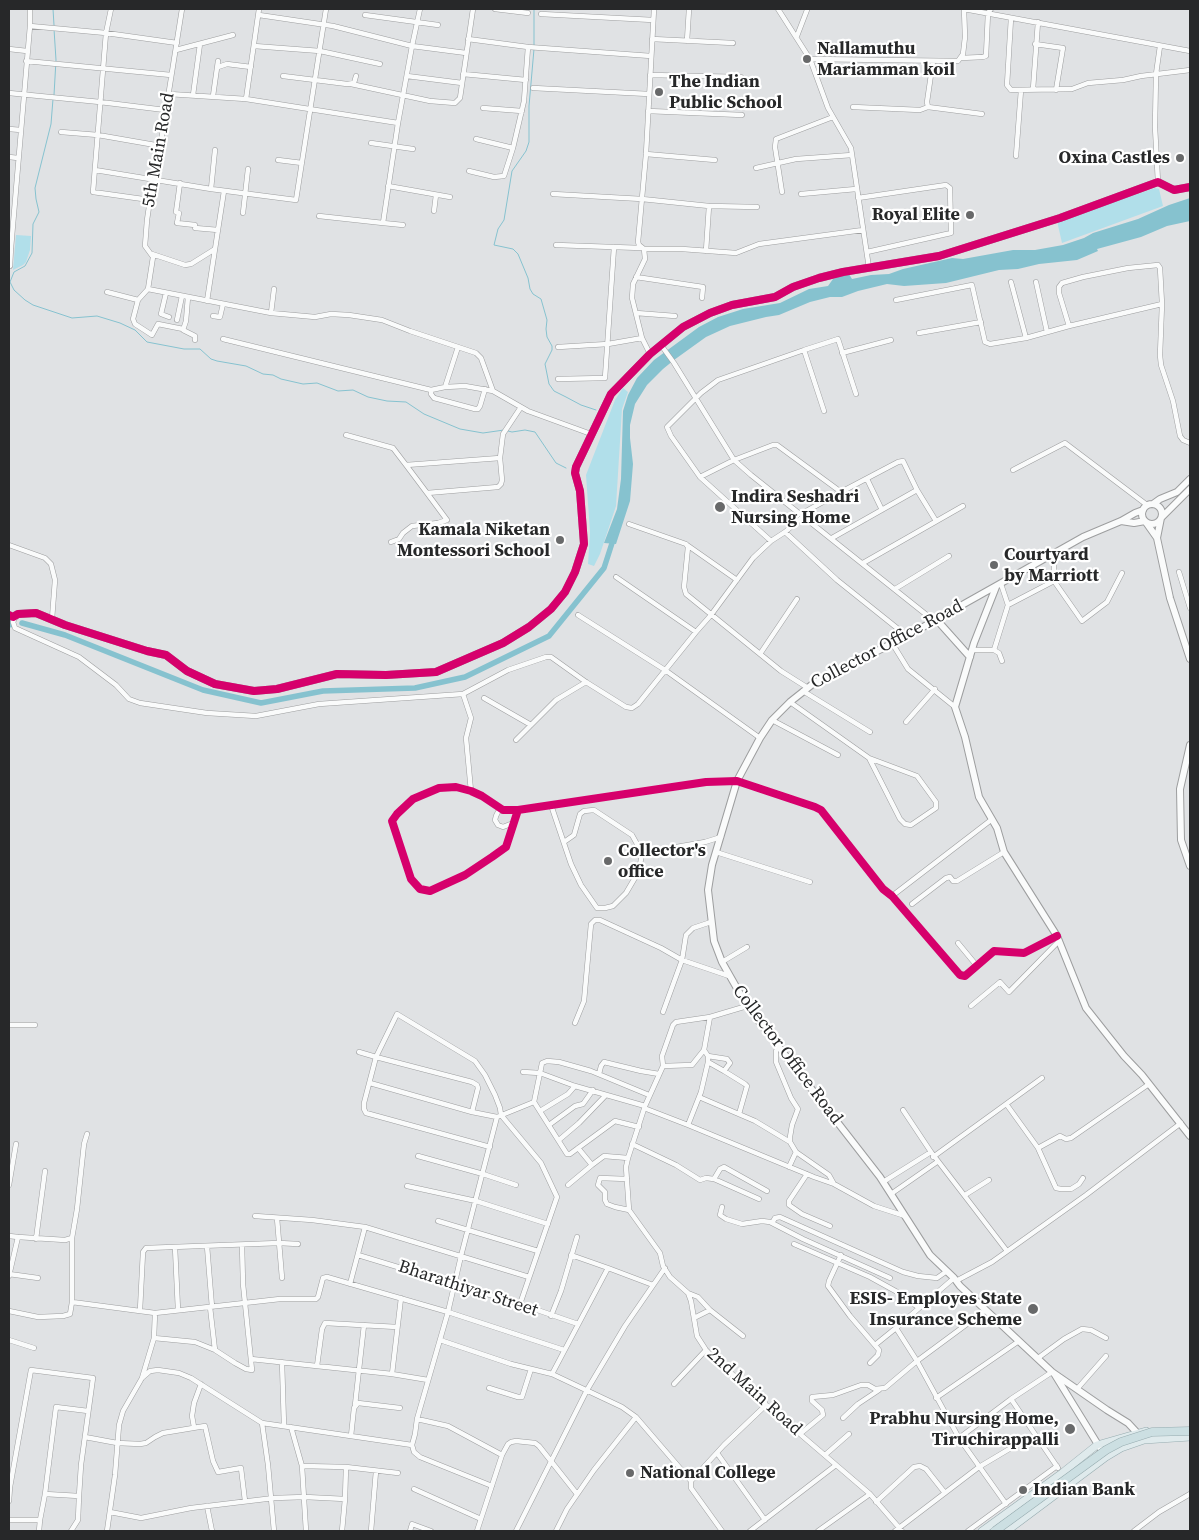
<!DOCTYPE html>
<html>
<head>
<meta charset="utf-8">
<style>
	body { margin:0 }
	#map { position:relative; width:1199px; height:1540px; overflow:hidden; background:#e0e2e4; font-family:"Source Serif 4",serif }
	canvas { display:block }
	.frame { position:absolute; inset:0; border:10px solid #272829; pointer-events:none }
</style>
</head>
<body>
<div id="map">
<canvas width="1199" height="1540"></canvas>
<div class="frame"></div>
</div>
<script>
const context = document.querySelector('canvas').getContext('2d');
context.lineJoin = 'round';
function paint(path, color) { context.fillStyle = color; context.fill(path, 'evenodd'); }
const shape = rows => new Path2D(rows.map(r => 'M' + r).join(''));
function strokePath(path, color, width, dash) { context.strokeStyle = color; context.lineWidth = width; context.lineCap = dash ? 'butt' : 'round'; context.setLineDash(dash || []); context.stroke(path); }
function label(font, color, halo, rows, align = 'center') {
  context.font = font + ' "Source Serif 4",serif'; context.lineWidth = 4.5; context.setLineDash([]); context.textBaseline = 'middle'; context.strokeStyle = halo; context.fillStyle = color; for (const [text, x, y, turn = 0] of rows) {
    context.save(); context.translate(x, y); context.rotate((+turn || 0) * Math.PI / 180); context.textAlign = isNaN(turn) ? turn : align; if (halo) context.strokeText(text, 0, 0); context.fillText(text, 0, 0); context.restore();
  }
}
const green = shape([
	[1155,188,1159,189,1163,206,1062,243,1057,221],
	[16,235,31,236,30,250,26,262,23,265,13,270],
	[623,388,628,392,622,409,616,506,600,554,594,566,588,564,590,532,586,475,615,400]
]);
const water = shape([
	[1190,198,1190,221,1167,226,1141,237,1097,249,1098,251,1077,260,1039,264,1018,269,999,270,946,283,904,286,887,284,858,291,842,297,830,297,810,302,779,315,766,317,730,326,706,337,674,360,663,369,647,385,635,404,630,425,630,438,633,464,630,501,616,544,604,543,617,509,621,479,623,411,628,395,637,378,654,360,699,327,718,317,743,309,780,303,809,289,828,286,833,279,841,276,849,274,852,279,871,275,889,274,903,269,952,258,963,259,1013,250,1035,250,1063,245,1084,238,1093,233,1138,219,1169,205]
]);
const stream = shape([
	[53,9,54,25],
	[534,9,534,45],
	[534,49,529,106,529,142,526,151,512,171,504,220,498,229,494,245,513,249,518,254,528,278,530,289,533,294,541,299,547,320,546,329,547,337,552,346,552,350,545,364,549,384,554,391,566,397,581,405,596,410],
	[54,95,56,60,54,29],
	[53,99,51,124,35,188,36,199,39,212,33,224,32,253,25,266,14,272,10,282,14,290,25,300,33,305,72,318,97,316,120,323,135,330,147,342,184,349,200,349,211,359,217,361,246,366,263,374,273,375,281,379,303,384,317,383,338,391,353,390,368,397,387,401,406,402,424,414,460,429,483,433,504,430],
	[508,431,512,432,525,430,535,432,556,463,566,468]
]);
const canal = shape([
	[22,623,65,635,203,690,261,703,323,691,415,688,465,677,549,636,604,568,614,537]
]);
const river = shape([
	[9,621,11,623]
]);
const street = shape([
	[111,9,106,33,93,192,150,200],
	[259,9,246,99,398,123],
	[495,9,528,13],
	[778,9,810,59,828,108,851,148,869,268],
	[541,14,653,20],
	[259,15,333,26,412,46,466,53],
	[365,15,438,25],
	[1011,18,1007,85,1011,90,1072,89,1088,83,1123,80,1141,76,1190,70],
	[30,26,106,33,177,43],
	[797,36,807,10],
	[468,39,528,47,651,56],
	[652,39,733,43],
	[687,41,689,9],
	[1035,44,1063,48,1056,90],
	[254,46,320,51,380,64],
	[9,49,27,51],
	[176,50,233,35],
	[961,58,983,57,986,56,988,13,991,9],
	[810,59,958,61,963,54,965,37,964,9,1190,51],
	[26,61,171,75],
	[933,61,927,102,928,107,982,114],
	[218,67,227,64,251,67],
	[463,74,526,80],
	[650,75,741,77],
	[283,76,347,84,354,83,356,76],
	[407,76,462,83],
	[351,84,430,101,455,103,460,98,473,9],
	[533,88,649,94],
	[1033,89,1038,22],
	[9,93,100,102,165,110],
	[169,94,246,99],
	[193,95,200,44],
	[213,96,218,61],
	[853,107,920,110,928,107],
	[483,108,522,111],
	[648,111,742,115],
	[9,129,21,130],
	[61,132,98,135,161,146],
	[476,139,513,148],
	[371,143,413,149],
	[646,154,715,160],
	[1016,156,1021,90],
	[9,157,18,158],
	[278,160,302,163],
	[756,168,796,159,852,155],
	[95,170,211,189,296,200,326,9],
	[469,171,494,177,504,176,513,148,524,101,528,47],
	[1158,182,1155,127,1156,74,1160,46],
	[180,183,176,212,179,213,177,223,195,225,195,228,218,230],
	[388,186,450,197],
	[211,189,215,150],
	[782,192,775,147,776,139,833,117],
	[553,194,642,199,709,206,757,207],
	[801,194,856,189],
	[858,198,946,185,950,188,951,233,867,252],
	[434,211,436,195],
	[243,213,248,169],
	[319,216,383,223,398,123,412,46,420,9],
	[383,223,403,225],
	[556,245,641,248],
	[9,248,11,248,30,26,30,9],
	[644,249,682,249,736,253,759,244,863,230],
	[706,251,709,206],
	[152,254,185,265,191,264,215,249],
	[10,266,11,248],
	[636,277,703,287,702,298],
	[1011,282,1026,338],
	[1036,282,1047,332],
	[148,289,271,313,315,317,331,314,349,315,382,320,410,331,476,353,481,358,493,391,528,411,591,434],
	[148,289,153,257,145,246,147,220,150,200,155,179,182,9],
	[148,289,138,300,133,319,135,324,152,335,158,324,183,329],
	[107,292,138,300],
	[166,293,161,314,169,317],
	[188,297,186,321,183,330,195,336,195,340],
	[896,300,972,285,985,342,990,344,1026,338,1069,326,1162,304,1160,355,1161,365,1173,401,1180,436,1183,440,1190,443],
	[207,301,224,191],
	[271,313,274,289],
	[636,313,675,316],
	[213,316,220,317,223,304],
	[177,320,182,296],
	[1069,326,1059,293,1059,287,1062,283,1083,277,1128,268,1158,265,1160,268,1162,304],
	[919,333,981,322],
	[223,339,431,390,445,387],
	[661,345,674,363,734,460,751,475,933,620],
	[458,347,445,387,465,386,493,391],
	[558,347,608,344,642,338],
	[804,350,838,339,856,394],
	[842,353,891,340],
	[650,354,642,338,632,298,633,284,645,259,644,249,639,245,638,242,646,154,654,9],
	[558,379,605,378,614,247],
	[431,390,431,394,434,398,475,409,478,409,480,406,485,389],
	[346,435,393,448,406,465],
	[500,458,406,465,427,493,498,487,501,484,502,480,500,458,503,434,521,407],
	[1013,470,1065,443,1147,505],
	[700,477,671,436,667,427,701,393,718,380,804,350,824,411],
	[867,479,882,510],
	[841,492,898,462,903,461,917,490,936,521],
	[629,524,686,544,688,547,684,587,686,594,781,671,808,688],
	[785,532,837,580,907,636],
	[832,538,917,490],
	[771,541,700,477,734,460,773,445,777,445,841,492,801,514],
	[391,542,399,539,403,533,412,526,438,523,447,520,427,493],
	[9,545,45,558,51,564,55,580,52,619],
	[687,545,737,580],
	[1052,555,1054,562,1054,581],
	[863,563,963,506],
	[1179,572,1190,608],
	[616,577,696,632],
	[895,589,949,556],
	[1008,605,1054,581,1082,621,1107,602,1122,573],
	[578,615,665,670,760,738],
	[16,616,13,622,15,628,79,657,116,685,129,699,140,703,207,713,256,716,319,704,463,694,508,670,546,657,551,657,586,682,626,707,632,708,638,704,696,632,711,615,753,558,771,541,785,532,804,516],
	[892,643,908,669,955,707],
	[972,650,994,650,999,653,1002,661],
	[994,650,1008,605,1001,584],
	[760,654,797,599],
	[803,691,870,732],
	[463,694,471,718,466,738,471,791],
	[484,698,531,725],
	[790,702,869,758,900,819,905,824,911,825,936,808,936,802,917,776,869,758],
	[772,720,838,755],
	[906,722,935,689],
	[516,740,556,700,586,682],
	[551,805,571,864,581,885,597,908,605,908,613,906,626,893,639,871,642,853,705,842,721,837],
	[503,810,498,812,496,816,495,820,498,825,503,827,513,823],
	[518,810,503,810,482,796,471,791,456,787,439,788,413,799,397,814,392,821,411,879,420,889,430,891,465,875,492,857,506,847,518,810,706,782,737,781,815,807,821,810,883,889,892,896,960,975,965,976,994,951,1024,953,1057,936],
	[564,842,574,835,580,814,584,811,594,810,632,835,642,853],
	[716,852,810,882],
	[892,896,991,820],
	[912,904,946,878,950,877,953,881,957,881,1004,852],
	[958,943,977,966],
	[722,962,747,947],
	[747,1006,710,1017,704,1050,692,1065,663,1066,645,1106,628,1158,626,1167,629,1210,660,1253,663,1266,670,1277,688,1293,691,1301,697,1336,706,1350,718,1362,764,1401,766,1405,776,1411,800,1434,870,1494,902,1531],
	[971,1006,1000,982,1009,992,1059,941],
	[663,1012,682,960,686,935,693,928,711,922],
	[575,1023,584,1001,591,924,595,920,600,920,661,948,682,960,729,976],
	[9,1025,35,1025],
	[778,1048,776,1051,776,1062,791,1098,798,1109,792,1125,790,1137,790,1142],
	[359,1052,376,1057,397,1014,475,1061,485,1075,495,1095,500,1108,501,1115,541,1163,557,1197,520,1304],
	[708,1056,727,1059,730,1063,724,1071,745,1084,747,1086,739,1114],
	[708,1062,724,1071],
	[663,1066,662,1056,673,1025,676,1022,710,1017],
	[523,1072,540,1073,542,1063,547,1061,559,1062,591,1071,649,1095],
	[599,1074,601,1066,604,1062,641,1071,659,1074],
	[370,1083,472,1112],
	[699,1097,755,1121,790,1142,796,1152,829,1175,834,1184],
	[534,1102,567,1154,570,1154,615,1121,639,1127],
	[1007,1105,1038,1148,1060,1136,1066,1139,1071,1138,1149,1084],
	[644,1108,688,1125,701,1092,708,1062,708,1056,704,1050],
	[540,1111,568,1094,575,1086],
	[549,1125,575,1106,583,1104,593,1090],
	[688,1125,814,1177,834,1184,874,1206,905,1216],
	[559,1140,579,1123,606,1095],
	[632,1144,676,1165,700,1180,706,1178,714,1179,759,1199],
	[490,1147,366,1113,364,1109,364,1103,376,1057,472,1082,477,1085,478,1088,472,1112,497,1117],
	[1038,1148,1056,1188,1061,1189,1071,1189,1079,1184,1083,1178],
	[931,1152,1007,1251],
	[418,1156,483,1174,516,1185],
	[933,1157,1042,1078],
	[592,1165,604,1156,628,1158],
	[789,1167,796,1152],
	[807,1174,789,1201,789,1205,802,1214,830,1226],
	[627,1179,600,1178,598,1185,605,1192,605,1200,607,1204,615,1207,629,1210],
	[714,1179,720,1169,724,1167,767,1191],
	[883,1182,931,1152,903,1110],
	[9,1185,16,1144],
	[568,1185,592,1165,578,1148],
	[407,1186,476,1201,548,1224],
	[891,1194,937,1162],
	[965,1195,989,1180],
	[722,1207,720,1215,726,1219,742,1224,762,1221,770,1222,803,1239,890,1278],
	[255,1216,312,1220,365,1227,529,1277],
	[277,1218,282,1278],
	[438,1221,538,1251],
	[772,1223,775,1218,780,1217,903,1272,918,1276,937,1278,947,1271],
	[9,1236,18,1237,9,1276],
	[18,1237,65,1240,72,1238,77,1209,84,1144,87,1134],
	[72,1238,72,1302],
	[36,1239,45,1171],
	[794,1244,870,1277,899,1293,919,1308],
	[207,1246,212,1307],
	[175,1247,178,1310],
	[358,1255,520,1304,578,1324],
	[571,1255,608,1268],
	[841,1255,829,1281,828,1286,850,1316,879,1350,878,1355,870,1363],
	[9,1274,38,1278],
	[954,1278,896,1328,917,1361,959,1438,1006,1504],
	[956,1281,992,1262,1086,1195,1181,1123],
	[350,1284,365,1227],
	[688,1293,698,1297,710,1310,743,1336],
	[140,1310,143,1252,146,1248,279,1243,298,1244],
	[9,1311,38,1317,63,1316,70,1314,72,1302,155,1313,280,1299,316,1299,318,1297,323,1278,327,1277,448,1312,564,1350],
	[155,1313,154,1338,195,1342,215,1350,210,1307],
	[551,1316,561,1291,577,1237],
	[694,1318,710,1310],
	[9,1340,34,1348],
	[440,1340,511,1364,552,1374,622,1407,636,1417,691,1481],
	[875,1345,896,1328],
	[215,1350,235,1363,246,1369,252,1370,243,1284,242,1245],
	[1038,1358,1064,1339,1082,1329,1091,1330,1106,1338],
	[251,1359,392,1374,428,1380],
	[282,1362,284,1426],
	[317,1366,322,1329,325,1323,397,1327],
	[392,1374,401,1298],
	[552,1374,608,1268,653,1285],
	[142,1378,154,1338],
	[674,1384,706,1350],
	[489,1388,518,1397,522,1397,531,1369],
	[1077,1389,1106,1356],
	[936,1398,1019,1341],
	[1011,1399,1058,1468],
	[355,1405,364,1325],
	[843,1418,858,1404,879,1390],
	[417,1419,448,1426,502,1455,508,1444,511,1442,516,1441,535,1443,539,1446,577,1494],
	[262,1423,268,1465,274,1531],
	[194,1427,192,1416,194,1403,201,1384],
	[291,1427,302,1466,306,1531],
	[800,1434,823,1415,822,1410,812,1401,812,1397,833,1395,861,1385,868,1385,875,1389,885,1388,917,1361,986,1310],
	[351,1436,354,1408,358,1403,400,1408],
	[85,1437,117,1443,140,1444,146,1443,155,1437,163,1433,205,1426,213,1461,218,1472,241,1468,245,1501],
	[959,1438,1011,1399,1052,1372],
	[412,1445,414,1452,420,1457,492,1486],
	[717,1453,765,1520],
	[825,1455,849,1434],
	[302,1466,346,1467,398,1473],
	[691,1481,724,1445,766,1405],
	[691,1481,691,1488,722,1531],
	[414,1489,481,1519],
	[345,1499,346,1467],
	[9,1501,10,1487,31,1370,93,1378,81,1465,79,1496,45,1494,56,1407,88,1411],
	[876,1502,914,1467,920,1466,926,1469,945,1493],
	[207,1506,212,1531],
	[110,1512,141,1518,191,1508,274,1498,305,1497,345,1499,342,1531],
	[9,1520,40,1520,45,1494],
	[39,1531,40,1520],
	[71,1531,78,1520,79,1496],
	[107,1531,115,1475,119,1425,123,1411,142,1378,150,1371,158,1370,179,1373,191,1378,262,1423,412,1445,415,1434,417,1419,448,1312,461,1256,497,1117,534,1102,540,1073,575,1086,645,1106],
	[371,1531,376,1471],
	[410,1531,412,1524,431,1531],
	[477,1531,502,1455],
	[516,1531,587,1390,625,1326,665,1268],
	[556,1531,567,1509,594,1470,636,1417],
	[750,1531,836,1465],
	[818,1531,870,1494],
	[895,1531,979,1467,1016,1445],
	[968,1531,1057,1466],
	[1134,1531,1159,1512,1190,1494]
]);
const secondary = shape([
	[1190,489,1161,518,1157,538,1170,598,1190,659],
	[1153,504,1160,499,1177,492,1190,479],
	'1142 514a10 10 0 1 1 20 0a10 10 0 1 1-20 0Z',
	[1121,521,1134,523,1145,521,1157,538],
	[996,587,974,643,955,707,965,737,979,797,997,828,1004,852,1057,936,1086,1008,1124,1056,1142,1075,1190,1136],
	[9,615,13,617,18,614,36,613,65,625,147,651,166,655,187,671,215,684,254,691,277,689,337,674,386,675,436,672,503,643,529,627,551,609,565,592,575,572,584,544,580,491,575,473,576,467,611,394,650,354,683,327,710,313,732,305,775,297,793,287,819,278,843,272,939,256,1060,218,1158,182,1174,190,1190,187],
	[936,619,970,657],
	[1190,745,1180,789,1181,840,1190,866],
	[1055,1375,1105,1456],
	[1141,1437,1128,1423,1107,1410,1052,1372,960,1286,954,1278,930,1255,880,1177,747,1006,722,962,714,941,708,890,712,865,737,781,760,738,772,720,790,702,814,683,907,636,1083,537,1121,521,1135,513,1143,510]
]);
const primary = shape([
	[982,1531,1062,1473,1097,1445,1146,1431],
	[1007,1531,1106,1457,1121,1448,1144,1440,1190,1437]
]);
const highwayBridge = shape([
	[995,1531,1106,1450,1121,1442,1152,1432,1190,1431]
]);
const cycleway = shape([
	[9,615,13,617,18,614,36,613,65,625,147,651,166,655,187,671,215,684,254,691,277,689,337,674,386,675,436,672,503,643,529,627,551,609,565,592,575,572,584,544,580,491,575,473,576,467,611,394,650,354,683,327,710,313,732,305,775,297,793,287,819,278,843,272,939,256,1060,218,1158,182,1174,190,1190,187],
	[518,810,503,810,482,796,471,791,456,787,439,788,413,799,397,814,392,821,411,879,420,889,430,891,465,875,492,857,506,847,518,810,706,782,737,781,815,807,821,810,883,889,892,896,960,975,965,976,994,951,1024,953,1057,936]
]);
const markers = [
	[807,59,5,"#68696a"],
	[659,92,5,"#68696a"],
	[1180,158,5,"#68696a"],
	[970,215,5,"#68696a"],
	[720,507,6,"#68696a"],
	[560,540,5,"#68696a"],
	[994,565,5,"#68696a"],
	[608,861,5,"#68696a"],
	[1033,1309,6,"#68696a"],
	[1070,1429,6,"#68696a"],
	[630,1473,5,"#68696a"],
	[1023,1490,5,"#68696a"]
];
const poiNames = [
	["Nallamuthu",817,49],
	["Mariamman koil",817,70],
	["The Indian",669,82],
	["Public School",669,103],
	["Oxina Castles",1170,158,"right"],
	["Royal Elite",960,215,"right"],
	["Indira Seshadri",731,497],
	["Nursing Home",731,518],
	["Kamala Niketan",550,530,"right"],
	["Montessori School",550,551,"right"],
	["Courtyard",1004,555],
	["by Marriott",1004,576],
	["Collector's",618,851],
	["office",618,872],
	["ESIS- Employes State",1022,1299,"right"],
	["Insurance Scheme",1022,1320,"right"],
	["Prabhu Nursing Home,",1059,1419,"right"],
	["Tiruchirappalli",1059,1440,"right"],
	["National College",640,1473],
	["Indian Bank",1033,1490]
];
const streetNames = [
	["5th Main Road",159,150,-80],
	["Collector Office Road",887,645,-28],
	["Collector Office Road",787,1055,53],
	["Bharathiyar Street",468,1289,18],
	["2nd Main Road",754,1392,42]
];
paint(green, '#b1dfea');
paint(water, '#86c2cf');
strokePath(stream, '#86c2cf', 1);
strokePath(canal, '#86c2cf', 5.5);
strokePath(river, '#86c2cf', 9);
strokePath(street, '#9d9e9f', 5.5);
strokePath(secondary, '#9d9e9f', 8);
strokePath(primary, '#97acb0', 8);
strokePath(street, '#fafbfb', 4.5);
strokePath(secondary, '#fafbfb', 6);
strokePath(primary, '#dfeaec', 7);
strokePath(highwayBridge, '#97acb0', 9, []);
strokePath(highwayBridge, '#ccdfe2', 8);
strokePath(cycleway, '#d6006c', 8);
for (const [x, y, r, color] of markers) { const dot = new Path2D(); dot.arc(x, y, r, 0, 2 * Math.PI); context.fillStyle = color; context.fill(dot); strokePath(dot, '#fff', 2); }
label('bold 18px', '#272829', '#fff', poiNames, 'left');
label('18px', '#272829', '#fff', streetNames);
</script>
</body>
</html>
